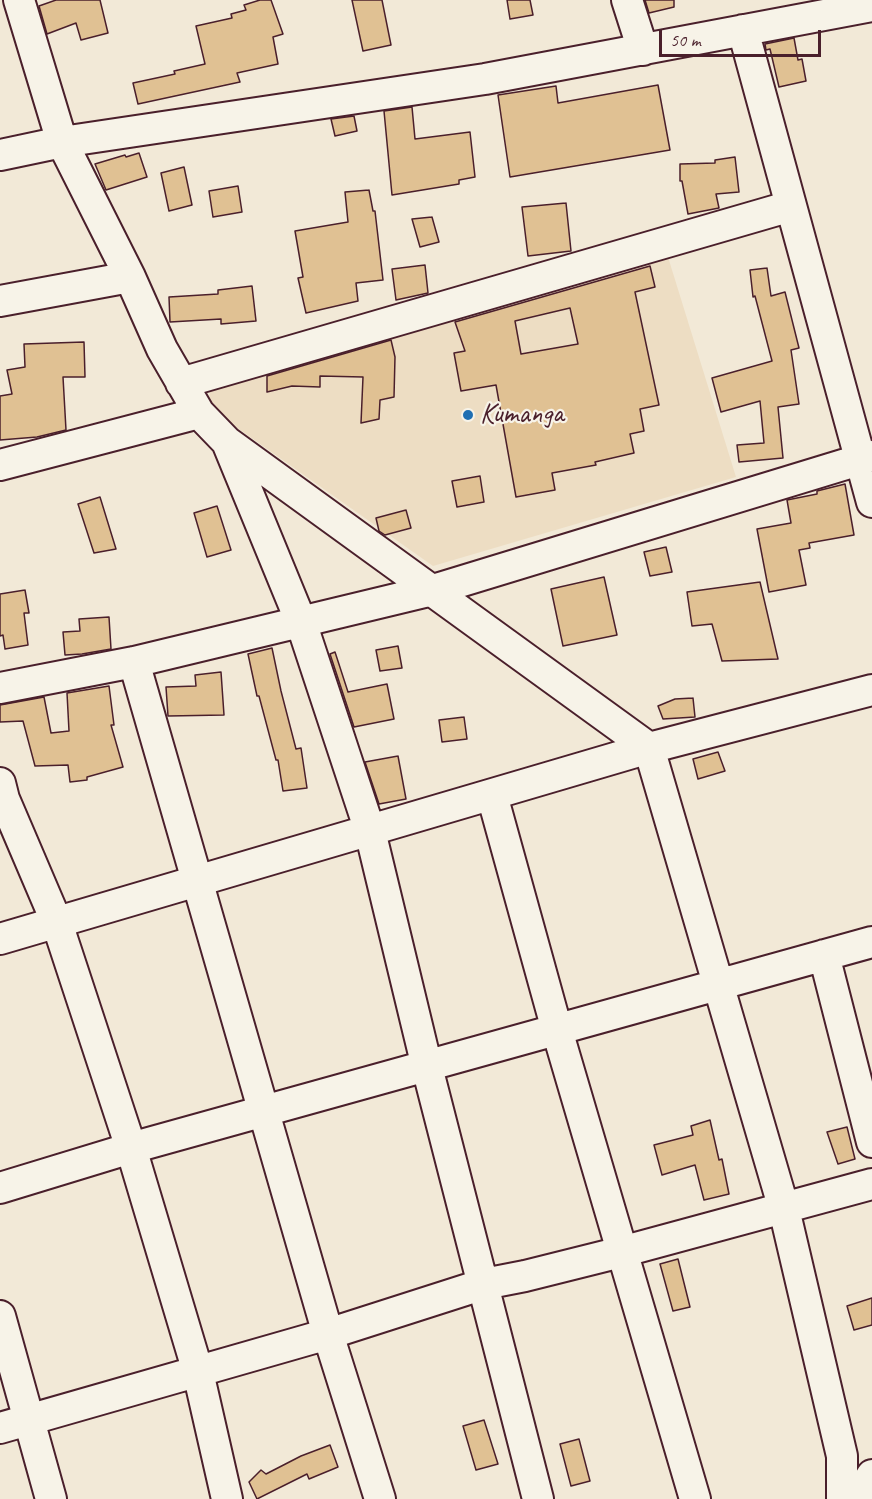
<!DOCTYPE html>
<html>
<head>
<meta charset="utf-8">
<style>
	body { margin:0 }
	#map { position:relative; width:872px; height:1499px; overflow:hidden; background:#f2e9d7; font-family:Caveat,sans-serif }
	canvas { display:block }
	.scale { position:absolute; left:659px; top:30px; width:162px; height:27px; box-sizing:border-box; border:3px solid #4a1f2b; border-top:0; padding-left:8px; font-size:18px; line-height:21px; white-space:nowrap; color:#4a1f2b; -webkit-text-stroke:4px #f7f3e8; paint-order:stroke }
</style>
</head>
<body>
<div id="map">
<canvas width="872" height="1499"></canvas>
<div class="scale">50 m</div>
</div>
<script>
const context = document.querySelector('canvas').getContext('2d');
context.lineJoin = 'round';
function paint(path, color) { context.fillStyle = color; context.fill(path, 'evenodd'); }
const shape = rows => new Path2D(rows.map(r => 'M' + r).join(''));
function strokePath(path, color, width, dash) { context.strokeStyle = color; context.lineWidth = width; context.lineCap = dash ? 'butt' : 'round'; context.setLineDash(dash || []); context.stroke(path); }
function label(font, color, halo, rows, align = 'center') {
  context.font = font + ' Caveat,sans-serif'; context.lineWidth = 4.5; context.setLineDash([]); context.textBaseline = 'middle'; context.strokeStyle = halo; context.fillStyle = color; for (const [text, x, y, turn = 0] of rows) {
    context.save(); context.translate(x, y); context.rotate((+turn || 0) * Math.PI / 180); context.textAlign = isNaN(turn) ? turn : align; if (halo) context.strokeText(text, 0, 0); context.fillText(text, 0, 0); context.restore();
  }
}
const built = shape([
	[668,257,736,477,433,566,209,408,210,389]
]);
const building = shape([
	[56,0,100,0,108,33,81,40,76,23,47,34,39,6,56,0],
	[260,0,271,0,283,34,273,37,278,64,237,73,240,82,138,104,133,83,175,74,174,71,205,64,196,26,232,18,231,14,246,10,244,5,260,0],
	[352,0,382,0,391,45,363,51,352,0],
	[507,0,530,0,533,15,510,19,507,0],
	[645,0,674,0,674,7,649,13,645,0],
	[794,38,798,60,802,59,806,81,779,87,770,49,766,50,765,44,794,38],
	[658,85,670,150,510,177,498,95,556,86,558,103,658,85],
	[412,107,415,139,470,132,475,177,459,180,459,184,392,195,384,111,412,107],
	[354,116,357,131,335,136,331,119,354,116],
	[139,153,147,177,106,190,95,164,125,155,126,157,139,153],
	[735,157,739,192,716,194,719,208,688,214,682,181,680,181,680,164,715,163,715,160,735,157],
	[184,167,192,205,169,211,161,173,184,167],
	[238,186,242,212,213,217,209,191,238,186],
	[369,190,373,211,375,211,383,280,356,283,358,301,306,313,298,278,303,277,295,231,348,222,345,192,369,190],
	[566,203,571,251,528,256,522,207,566,203],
	[432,217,439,242,420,247,412,219,432,217],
	[425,265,428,293,396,300,392,269,425,265],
	[650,266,655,287,635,292,659,405,640,409,644,431,630,434,634,453,595,462,596,465,552,473,555,490,516,497,496,385,461,391,454,353,465,351,455,322,650,266],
	[570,308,578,344,521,354,515,321,570,308],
	[767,268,771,296,785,292,799,348,791,350,799,404,778,407,783,458,739,462,737,445,764,443,760,401,721,412,712,378,772,361,755,296,753,297,750,270,767,268],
	[252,286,256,321,221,324,221,319,170,322,169,297,218,294,218,290,252,286],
	[391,340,395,357,394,397,380,400,379,419,361,423,363,377,320,376,320,387,292,386,267,392,267,376,391,340],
	[84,342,85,377,63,377,66,430,37,437,0,440,0,396,12,394,7,370,25,367,24,344,84,342],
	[480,476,484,502,457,507,452,481,480,476],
	[845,484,854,535,809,543,810,548,799,550,806,585,769,592,757,529,791,523,787,500,817,494,817,491,845,484],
	[100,497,116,549,94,553,78,504,100,497],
	[217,506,231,550,207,557,194,513,217,506],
	[406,510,411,528,385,535,379,531,376,518,406,510],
	[666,547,672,572,650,576,644,552,666,547],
	[604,577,617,635,563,646,551,589,604,577],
	[760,582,778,659,722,661,712,624,692,626,687,592,760,582],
	[25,590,29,613,24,613,28,645,5,649,3,635,0,636,0,594,25,590],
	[109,617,111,649,82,654,65,655,63,632,80,631,79,619,109,617],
	[398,646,402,668,380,671,376,650,398,646],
	[272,648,281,691,296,749,301,748,307,788,283,791,278,760,276,760,259,696,257,696,248,654,272,648],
	[335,652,348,692,387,684,394,719,354,727,330,654,335,652],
	[221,672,224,715,168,716,166,687,196,686,195,675,221,672],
	[109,686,114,725,111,725,123,767,87,777,87,780,70,782,68,765,35,766,23,721,0,722,0,705,44,697,51,733,69,731,67,693,109,686],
	[693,698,695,717,663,719,658,706,675,699,693,698],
	[464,717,467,739,442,742,439,720,464,717],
	[718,752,725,771,698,779,693,759,718,752],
	[398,756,406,799,379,804,365,762,398,756],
	[710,1120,719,1160,722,1159,729,1194,704,1200,695,1165,662,1175,654,1145,693,1135,691,1126,710,1120],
	[847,1127,855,1159,838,1164,827,1132,847,1127],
	[678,1259,690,1307,673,1311,660,1264,678,1259],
	[872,1298,872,1325,854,1330,847,1306,872,1298],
	[484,1420,498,1464,476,1470,463,1426,484,1420],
	[579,1439,590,1481,571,1486,560,1444,579,1439],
	[330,1445,338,1467,309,1479,307,1474,257,1499,249,1482,261,1470,266,1474,301,1456,330,1445]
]);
const minor = shape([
	[19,0,62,142,130,277,162,349,199,413,227,442,649,748,784,1209,842,1456,842,1499],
	[627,0,643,50],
	[743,30,872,502],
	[0,155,62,142,485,79,872,6],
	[0,301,130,277],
	[181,383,791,206],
	[227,442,301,622,370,831,427,1067,538,1499],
	[0,465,199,413],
	[134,662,328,1334,380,1499],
	[0,688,134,662,433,590,872,456],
	[0,783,4,799,57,923,131,1148,198,1372,227,1499],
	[492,795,557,1030,695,1499],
	[0,939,649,748,872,690],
	[824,955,872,1142],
	[0,1188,131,1148,872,942],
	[0,1316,51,1499],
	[0,1428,328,1334,484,1284,525,1276,621,1252,872,1184],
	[857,1499,872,1475]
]);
const markers = [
	[468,415,6,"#1f6fb2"]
];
const poiNames = [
	["Kumanga",480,415]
];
paint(built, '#edddc3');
paint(building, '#e0c193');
strokePath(building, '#4a1f2b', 1.5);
strokePath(minor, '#4a1f2b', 34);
strokePath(minor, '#f7f3e8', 30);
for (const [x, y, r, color] of markers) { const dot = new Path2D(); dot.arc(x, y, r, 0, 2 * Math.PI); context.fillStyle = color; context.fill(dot); strokePath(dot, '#f7f3e8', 2); }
label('28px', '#4a1f2b', '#f7f3e8', poiNames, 'left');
</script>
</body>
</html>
